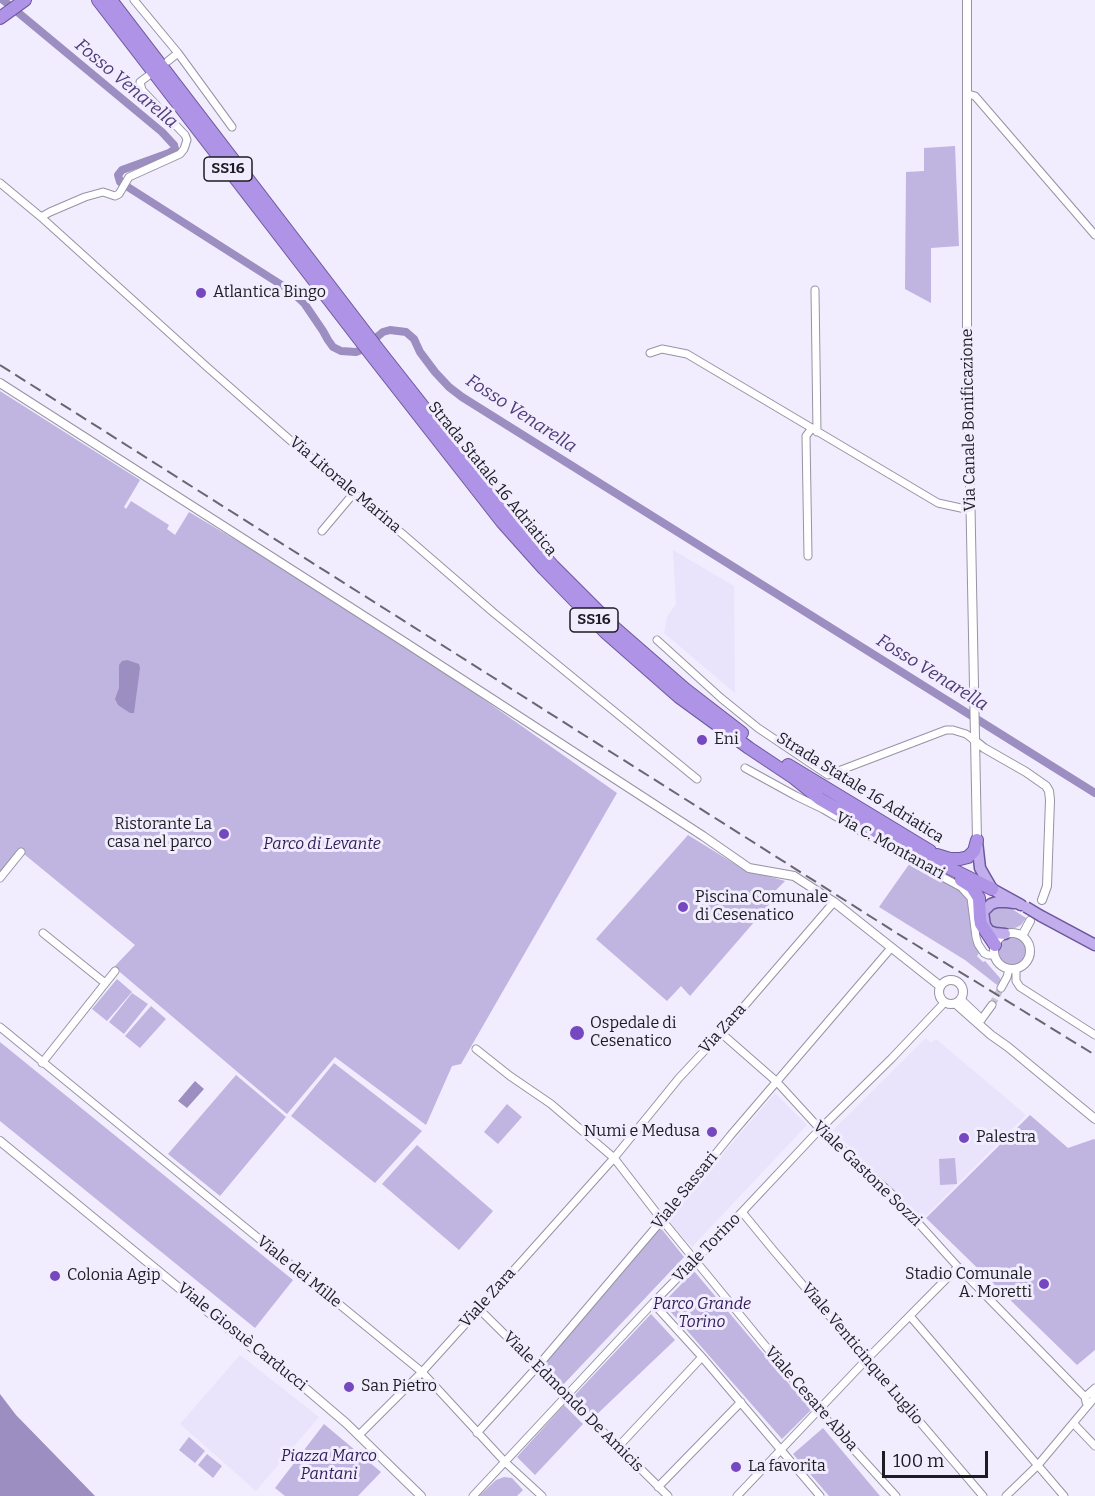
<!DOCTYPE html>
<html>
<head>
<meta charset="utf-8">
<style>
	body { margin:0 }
	#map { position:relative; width:1095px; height:1496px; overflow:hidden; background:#f1edfe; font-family:Bitter,serif }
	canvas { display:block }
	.scale { position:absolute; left:882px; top:1451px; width:106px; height:27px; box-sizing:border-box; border:3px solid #1d1c22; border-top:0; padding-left:8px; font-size:18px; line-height:21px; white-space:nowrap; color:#1d1c22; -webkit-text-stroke:4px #f1edfe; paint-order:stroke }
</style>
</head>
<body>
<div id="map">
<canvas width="1095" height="1496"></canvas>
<div class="scale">100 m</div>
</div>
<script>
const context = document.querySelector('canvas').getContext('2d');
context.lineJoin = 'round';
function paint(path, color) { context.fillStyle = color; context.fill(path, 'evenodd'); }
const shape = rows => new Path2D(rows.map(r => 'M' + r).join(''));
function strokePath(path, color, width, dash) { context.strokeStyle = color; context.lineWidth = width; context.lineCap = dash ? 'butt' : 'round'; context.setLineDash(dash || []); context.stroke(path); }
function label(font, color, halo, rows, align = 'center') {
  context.font = font + ' Bitter,serif'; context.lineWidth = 6; context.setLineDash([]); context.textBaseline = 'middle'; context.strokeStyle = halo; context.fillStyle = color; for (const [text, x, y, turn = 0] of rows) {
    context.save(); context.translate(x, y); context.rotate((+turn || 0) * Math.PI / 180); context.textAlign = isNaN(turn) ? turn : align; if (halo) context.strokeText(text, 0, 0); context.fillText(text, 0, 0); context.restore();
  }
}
const built = shape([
	[673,550,734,586,735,693,664,633,667,617,676,604],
	[926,1038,931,1043,936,1039,1026,1115,922,1220,833,1130],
	[775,1093,807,1125,692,1247,667,1219],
	[240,1355,319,1417,256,1491,180,1424]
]);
const green = shape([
	[955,146,959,246,931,248,931,303,905,289,906,172,924,171,924,148],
	[0,391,140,480,124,507,126,509,131,501,169,525,167,529,175,535,189,512,251,549,439,668,617,793,461,1064,452,1066,426,1125,335,1057,287,1114,114,967,135,945,19,850,0,872],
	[688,835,743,869,785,881,772,894,775,898,690,996,681,986,667,1001,596,939],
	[910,863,962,891,967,898,968,905,972,940,979,953,977,956,983,962,985,961,1000,978,1001,981,997,985,965,960,879,907],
	[995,906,1009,907,1026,918,1021,925,1015,928,998,931,989,927,987,913],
	'997 952a15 15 0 1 1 30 0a15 15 0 1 1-30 0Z',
	[117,979,132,992,107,1021,92,1009],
	[132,993,148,1004,124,1034,109,1022],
	[151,1006,166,1019,140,1048,125,1036],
	[0,1042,293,1280,255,1328,0,1121],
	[334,1063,422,1131,375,1183,291,1116],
	[236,1075,286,1117,220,1196,168,1154],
	[507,1104,522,1117,498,1144,484,1132],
	[1030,1115,1068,1148,1094,1139,1095,1140,1095,1350,1077,1365,926,1218],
	[417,1145,493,1211,459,1250,382,1184],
	[955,1158,957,1184,940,1185,939,1159],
	[660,1227,684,1257,561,1387,541,1368],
	[694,1271,811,1410,782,1439,663,1303],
	[651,1314,675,1340,593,1418,573,1397],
	[564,1405,583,1424,535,1475,517,1457],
	[324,1424,381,1472,358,1496,285,1496,275,1488],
	[823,1428,880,1496,829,1496,793,1454],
	[189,1437,205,1451,195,1463,179,1450],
	[207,1454,222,1466,213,1478,198,1465],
	[504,1477,512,1478,523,1490,517,1496,479,1496,496,1480]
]);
const water = shape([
	[127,660,139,664,140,668,134,713,130,713,118,705,115,699,119,688,119,665,122,661],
	[195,1081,204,1089,187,1108,178,1101],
	[0,1394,16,1415,95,1496,0,1496]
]);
const canal = shape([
	[3,0,162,132,174,145,175,149,169,153,122,170,118,175,120,182,291,291,304,303,323,331,328,340,333,347,341,351,356,352,361,350,383,332,390,330,406,332,414,339,420,352,435,372,449,387,462,397,1095,793]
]);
const minorTunnel = shape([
	[992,1005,1001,988]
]);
const minor = shape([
	[134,0,178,53,232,127],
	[168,61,178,53],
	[968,94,975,96,1095,235],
	[0,183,41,217,207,367,299,448,405,536,494,613,697,779],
	[41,217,50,212,85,197,103,192,115,196,119,194,129,177,180,154,184,149,187,140,185,135,142,90,140,82,148,76],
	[815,290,817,432],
	[650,353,662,349,687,354,938,503,970,510],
	[322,531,354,493],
	[808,556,806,436,812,428],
	[657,640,721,698,758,728,828,775,946,730,953,730,966,734,974,740],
	[745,768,796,796,823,809,900,854,961,887,971,898,976,937,978,944,984,953,988,955,994,955],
	[0,878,21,852],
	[43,933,105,983],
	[1016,969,1016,981,1020,987,1095,1035],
	[1001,988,1007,977,1009,969],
	[981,1020,992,1005],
	[0,1027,422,1372,505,1462,542,1496],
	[721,1033,777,1082,820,1129,893,1195,958,1267,1085,1397],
	[476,1049,510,1076,551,1104,614,1158,662,1220,818,1410,896,1496],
	[42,1063,115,971],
	[742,1212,774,1251,983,1496],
	[653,1303,702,1357,820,1496],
	[479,1309,668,1496],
	[910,1316,1064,1496],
	[1086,1402,1085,1397,1095,1388],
	[1073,1423,1095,1446],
	[477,1433,537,1367,662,1220,730,1136,891,948],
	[359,1435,422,1372,479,1309,614,1158,679,1078,721,1033,834,902],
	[618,1447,702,1357],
	[658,1487,741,1402],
	[473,1496,653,1303,742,1212,820,1129,892,1058,944,1003],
	[737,1496,866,1360,958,1267],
	[1006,1496,1038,1465,1095,1397]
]);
const tertiary = shape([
	[967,0,967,328,977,840],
	[0,383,406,643,703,836,749,868,794,876,834,902,940,986],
	[974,740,984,748,1026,772,1046,786,1049,791,1050,800,1047,886,1042,900],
	'994 951a18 18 0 1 1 36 0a18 18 0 1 1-36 0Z',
	[1022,936,1030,921],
	'939 992a12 12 0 1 1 24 0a12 12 0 1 1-24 0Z',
	[961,1000,981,1019],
	[956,1004,991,1035,1008,1047,1095,1119],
	[0,1141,246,1343,298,1382,346,1423,421,1496]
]);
const primary = shape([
	[977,841,980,868,992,889,1021,905],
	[1041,916,1095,945],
	[1005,934,995,933,989,931,985,925,983,912,991,904,997,902,1007,902,1014,903]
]);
const trunk = shape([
	[98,0,373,357,502,522,544,569,605,632,679,697,749,748,794,778,820,799,882,835,992,889],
	[111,0,381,353,511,518,553,566,615,628,685,689,742,733],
	[0,18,25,0],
	[788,765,930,851],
	[937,855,950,859,960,859,968,857,974,851,977,840],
	[961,880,972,887,979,898,980,918,981,924,995,945]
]);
const rail = shape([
	[0,365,895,932,1095,1055]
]);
const primaryBridge = shape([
	[1026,907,1041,916]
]);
const markers = [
	[201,293,6,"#7548c0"],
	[702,740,6,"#7548c0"],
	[224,834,6,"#7548c0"],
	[683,907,6,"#7548c0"],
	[577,1033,8,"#7548c0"],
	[712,1132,6,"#7548c0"],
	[964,1138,6,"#7548c0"],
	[55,1276,6,"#7548c0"],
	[1044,1284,6,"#7548c0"],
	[349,1387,6,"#7548c0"],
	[736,1467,6,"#7548c0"]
];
const shields = [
	[228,169,48],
	[594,620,48]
];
const shieldNames = [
	["SS16",228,169],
	["SS16",594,620]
];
const poiNames = [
	["Atlantica Bingo",213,293],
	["Eni",714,740],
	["Ristorante La",212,825,"right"],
	["casa nel parco",212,843,"right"],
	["Piscina Comunale",695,898],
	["di Cesenatico",695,916],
	["Ospedale di",590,1024],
	["Cesenatico",590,1042],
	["Numi e Medusa",700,1132,"right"],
	["Palestra",976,1138],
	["Stadio Comunale",1032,1275,"right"],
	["A. Moretti",1032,1293,"right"],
	["Colonia Agip",67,1276],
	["San Pietro",361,1387],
	["La favorita",748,1467]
];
const streetNames = [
	["Via Canale Bonificazione",969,420,-91],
	["Strada Statale 16 Adriatica",492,479,51],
	["Via Litorale Marina",345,485,40],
	["Strada Statale 16 Adriatica",860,788,32],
	["Via C. Montanari",890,846,29],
	["Via Zara",723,1029,-48],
	["Viale Gastone Sozzi",867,1174,44],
	["Viale Sassari",685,1191,-51],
	["Viale Torino",707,1248,-46],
	["Viale dei Mille",299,1272,39],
	["Viale Zara",488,1298,-48],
	["Viale Giosuè Carducci",242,1337,39],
	["Viale Venticinque Luglio",862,1354,50],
	["Viale Cesare Abba",811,1399,49],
	["Viale Edmondo De Amicis",573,1402,45]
];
const parkNames = [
	["Parco di Levante",322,845],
	["Parco Grande",702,1305],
	["Torino",702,1323],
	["Piazza Marco",329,1457],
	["Pantani",329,1475]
];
const waterNames = [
	["Fosso Venarella",126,84,40],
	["Fosso Venarella",521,414,33],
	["Fosso Venarella",932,673,32]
];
paint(built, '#e9e3fc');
paint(green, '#c0b4e0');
paint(water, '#9c8ec1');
strokePath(canal, '#9c8ec1', 8);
strokePath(minorTunnel, '#c7c3d2', 7, [7, 3.5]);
strokePath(minor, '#9793a3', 9);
strokePath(tertiary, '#9793a3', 10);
strokePath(primary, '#6e589d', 13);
strokePath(trunk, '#6e589d', 14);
strokePath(minor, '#fff', 7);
strokePath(tertiary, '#fff', 8);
strokePath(primary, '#c2aeec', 10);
strokePath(trunk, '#ae93e6', 12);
strokePath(rail, '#696670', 2, [12, 6]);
strokePath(primaryBridge, '#6e589d', 13, []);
strokePath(primaryBridge, '#c2aeec', 10);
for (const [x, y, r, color] of markers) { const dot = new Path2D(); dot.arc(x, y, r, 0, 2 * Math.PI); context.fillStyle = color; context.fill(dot); strokePath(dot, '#f1edfe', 2); }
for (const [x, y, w] of shields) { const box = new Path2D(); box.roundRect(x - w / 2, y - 12, w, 24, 4.5); context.fillStyle = '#f1edfe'; context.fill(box); strokePath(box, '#1d1c22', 1.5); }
label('bold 15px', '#1d1c22', null, shieldNames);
label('16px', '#1d1c22', '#f1edfe', poiNames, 'left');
label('16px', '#1d1c22', '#f1edfe', streetNames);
label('italic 16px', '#321b58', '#f1edfe', parkNames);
label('italic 18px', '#4f3979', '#f1edfe', waterNames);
</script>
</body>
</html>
